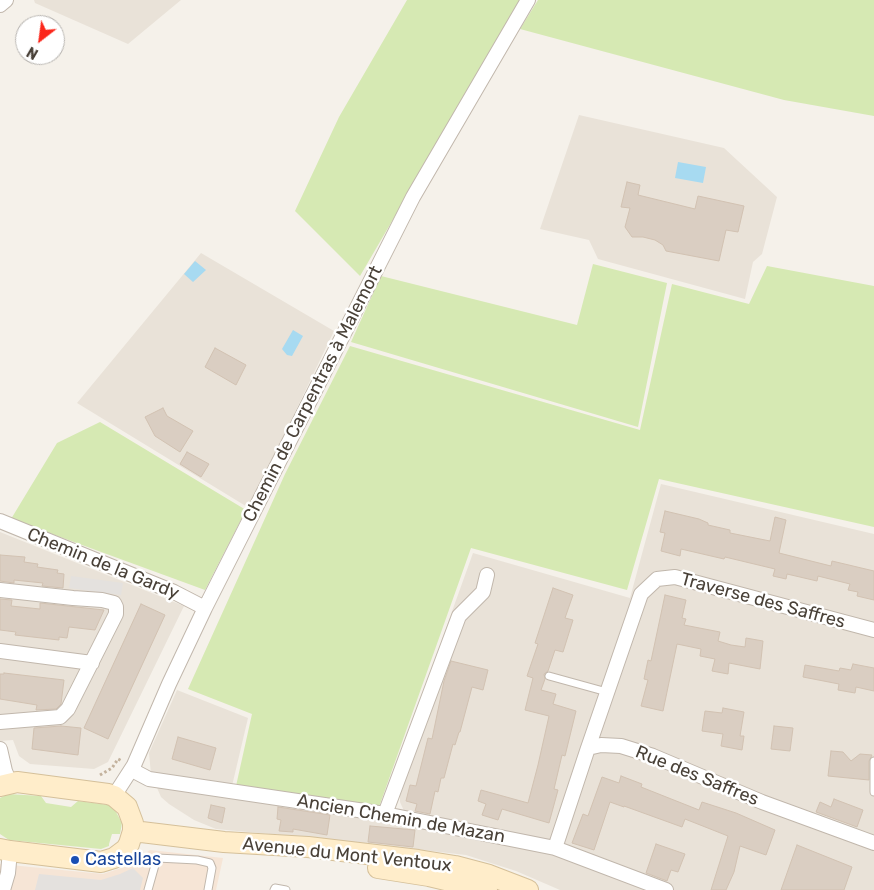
<!DOCTYPE html>
<html>
<head>
<meta charset="utf-8">
<style>
	body { margin:0 }
	#map { position:relative; width:874px; height:890px; overflow:hidden; background:#f5f1ea; font-family:Rubik,sans-serif }
	canvas { display:block }
	.north { position:absolute; left:15px; top:15px; width:50px; height:50px; box-sizing:border-box; background:#fff; border:1px solid #b6b3af; border-radius:50%; rotate:210deg; font-size:14px; font-weight:700; line-height:20px; text-align:center; color:#494138 }
	.north::after { content:''; display:block; margin:auto; width:18px; height:22px; background:#fb271b; clip-path:polygon(50% 0,100% 100%,50% 72%,0 100%) }
</style>
</head>
<body>
<div id="map">
<canvas width="874" height="890"></canvas>
<div class="north">N</div>
</div>
<script>
const context = document.querySelector('canvas').getContext('2d');
context.lineJoin = 'round';
function paint(path, color) { context.fillStyle = color; context.fill(path, 'evenodd'); }
const shape = rows => new Path2D(rows.map(r => 'M' + r).join(''));
function strokePath(path, color, width, dash) { context.strokeStyle = color; context.lineWidth = width; context.lineCap = dash ? 'butt' : 'round'; context.setLineDash(dash || []); context.stroke(path); }
function label(font, color, halo, rows, align = 'center') {
  context.font = font + ' Rubik,sans-serif'; context.lineWidth = 5; context.setLineDash([]); context.textBaseline = 'middle'; context.strokeStyle = halo; context.fillStyle = color; for (const [text, x, y, turn = 0] of rows) {
    context.save(); context.translate(x, y); context.rotate((+turn || 0) * Math.PI / 180); context.textAlign = isNaN(turn) ? turn : align; if (halo) context.strokeText(text, 0, 0); context.fillText(text, 0, 0); context.restore();
  }
}
const residential = shape([
	[34,0,181,0,128,44,35,3],
	[579,115,724,148,777,197,762,254,753,262,745,299,598,259,589,240,540,229],
	[201,253,334,331,249,508,77,403],
	[661,484,874,534,874,890,560,890,516,871,466,855,345,841,216,829,194,820,169,804,161,797,151,774,149,753,177,690,248,718,232,786,404,811,400,802,400,796,435,691,441,642,473,553,630,598],
	[0,532,184,606,108,762,94,769,30,764,19,756,13,740,0,741]
]);
const commercial = shape([
	[150,850,223,858,216,890,0,890,0,864,103,874,127,866]
]);
const green = shape([
	[407,0,521,0,360,276,295,211,339,117],
	[538,0,874,0,874,116,784,100,520,29],
	[593,264,667,283,638,427,351,342,381,276,577,325],
	[767,266,874,286,874,527,659,479,627,590,471,548,379,807,236,786,252,714,188,689,285,474,350,346,640,430,672,284,749,304],
	[100,422,246,510,205,590,11,519,57,443],
	[8,794,41,796,46,803,71,807,78,801,109,805,116,812,122,823,120,834,112,834,109,844,109,846,101,849,9,840,0,834,0,798]
]);
const parking = shape([
	[71,576,123,583,121,595,69,588],
	[133,868,143,878,140,890,35,890,39,874,101,880,120,874]
]);
const water = shape([
	[678,162,706,167,703,183,675,178],
	[195,261,206,270,193,282,184,274],
	[293,330,303,336,292,356,287,355,282,349]
]);
const building = shape([
	[627,182,640,185,638,195,695,209,698,196,744,206,738,232,726,230,719,261,666,251,663,245,655,240,643,237,632,237,625,227,630,208,621,207,627,182],
	[215,348,246,365,236,385,205,367,215,348],
	[163,408,167,416,193,431,180,452,155,436,145,417,163,408],
	[187,452,209,464,201,477,180,464,187,452],
	[665,511,699,519,708,523,708,525,730,530,730,533,770,541,775,517,786,520,779,553,831,566,832,561,874,571,874,600,857,596,858,592,848,590,850,584,818,576,817,581,787,574,786,579,773,576,775,569,725,557,724,559,681,549,680,556,661,551,665,533,660,532,665,511],
	[0,555,25,557,24,562,38,564,37,567,58,570,57,573,64,574,63,588,42,586,43,583,14,580,14,583,0,581,0,555],
	[553,588,573,595,565,618,573,620,563,652,555,650,548,671,544,674,545,679,541,690,556,694,553,704,576,711,565,756,562,755,554,789,558,790,549,823,502,809,498,820,482,815,486,804,478,801,481,790,528,803,538,765,549,716,525,710,533,678,527,676,538,644,535,643,553,588],
	[665,595,686,600,682,618,686,619,684,625,720,632,718,641,731,645,745,647,746,638,763,641,760,669,729,663,728,674,712,671,715,659,700,656,701,649,677,644,663,711,641,706,648,680,644,679,648,660,651,661,665,595],
	[0,599,12,600,11,606,40,609,40,603,104,610,95,630,69,627,67,638,59,637,59,640,15,635,16,632,0,630,0,599],
	[141,604,165,615,108,739,84,728,141,604],
	[451,661,488,670,483,690,472,687,460,732,459,732,455,745,453,744,444,778,441,778,438,792,435,791,430,814,415,811,417,804,406,801,410,785,416,786,428,738,432,739,444,681,451,661],
	[853,664,874,668,874,691,856,687,855,693,838,690,839,684,803,677,805,665,839,671,840,668,851,670,853,664],
	[4,673,64,680,61,704,56,709,36,710,37,705,0,699,0,674,4,674,4,673],
	[723,708,744,712,740,736,744,736,742,750,721,746,723,734,702,731,705,711,722,713,723,708],
	[61,726,81,728,78,755,32,749,34,728,61,726],
	[774,726,793,728,790,751,771,749,774,726],
	[178,737,216,748,210,770,172,759,178,737],
	[831,751,843,752,851,761,860,754,872,755,869,761,869,780,828,776,831,751],
	[621,776,642,784,641,787,699,810,702,802,736,813,775,830,766,855,740,846,734,872,726,890,711,890,728,836,685,819,682,827,624,806,624,807,610,802,594,850,572,843,583,814,588,816,602,777,619,783,621,776],
	[834,799,863,810,857,827,816,812,820,802,831,807,834,799],
	[211,805,225,808,222,823,208,818,211,805],
	[278,807,330,815,327,835,293,829,293,832,279,831,281,820,277,819,278,807],
	[370,826,415,830,413,847,368,842,370,826],
	[656,844,685,854,678,872,671,870,667,881,646,873,656,844],
	[797,845,852,867,844,890,781,890,797,845]
]);
const path = shape([
	[100,775,112,768,118,759,122,761]
]);
const service = shape([
	[549,676,607,692],
	[874,761,874,792],
	[148,890,157,858,197,860,210,863,212,868,208,890],
	[274,890,275,888,286,890]
]);
const minor = shape([
	[0,5,6,0],
	[0,521,174,592,205,608],
	[0,590,73,598,102,600,114,603,116,607,116,614,68,709,60,717,0,722],
	[0,651,92,663],
	[588,748,641,594,657,579,675,577,874,630],
	[0,749,5,771,10,783],
	[132,770,149,779,385,814,555,848,666,890],
	[114,796,134,765,169,684,205,608,413,197,528,0],
	[385,814,459,616,483,592,487,575],
	[555,848,588,748,601,745,621,746,653,756,762,802,874,843],
	[3,890,8,873,10,851]
]);
const secondary = shape([
	[0,786,17,782,108,794,114,796,127,807,133,823,133,831,129,844,126,849,114,858,101,862,10,851,0,849],
	[133,831,224,842,308,847,418,860,455,866,489,875,528,890],
	[378,868,429,876,487,890]
]);
const markers = [
	[75,860,5,"#1a4fb4"]
];
const streetNames = [
	["Chemin de Carpentras à Malemort",313,394,-63],
	["Chemin de la Gardy",103,564,22],
	["Traverse des Saffres",763,601,15],
	["Rue des Saffres",697,776,22],
	["Ancien Chemin de Mazan",401,819,10],
	["Avenue du Mont Ventoux",347,855,6]
];
const transitNames = [
	["Castellas",85,860]
];
paint(residential, '#e9e2d8');
paint(commercial, '#f6e5d6');
paint(green, '#d6e9b3');
paint(parking, '#e4e1de');
paint(water, '#a7daf1');
paint(building, '#dacec2');
strokePath(building, '#d2c2b2', 1);
strokePath(service, '#c1b7ac', 9);
strokePath(minor, '#c1b7ac', 16);
strokePath(secondary, '#d5c09a', 22);
strokePath(path, '#c3b29d', 3, [2.5, 2.5]);
strokePath(service, '#fff', 7);
strokePath(minor, '#fff', 14);
strokePath(secondary, '#ffedca', 20);
for (const [x, y, r, color] of markers) { const dot = new Path2D(); dot.arc(x, y, r, 0, 2 * Math.PI); context.fillStyle = color; context.fill(dot); strokePath(dot, '#fff', 2); }
label('18px', '#494138', '#fff', streetNames);
label('18px', '#164399', '#fff', transitNames, 'left');
</script>
</body>
</html>
